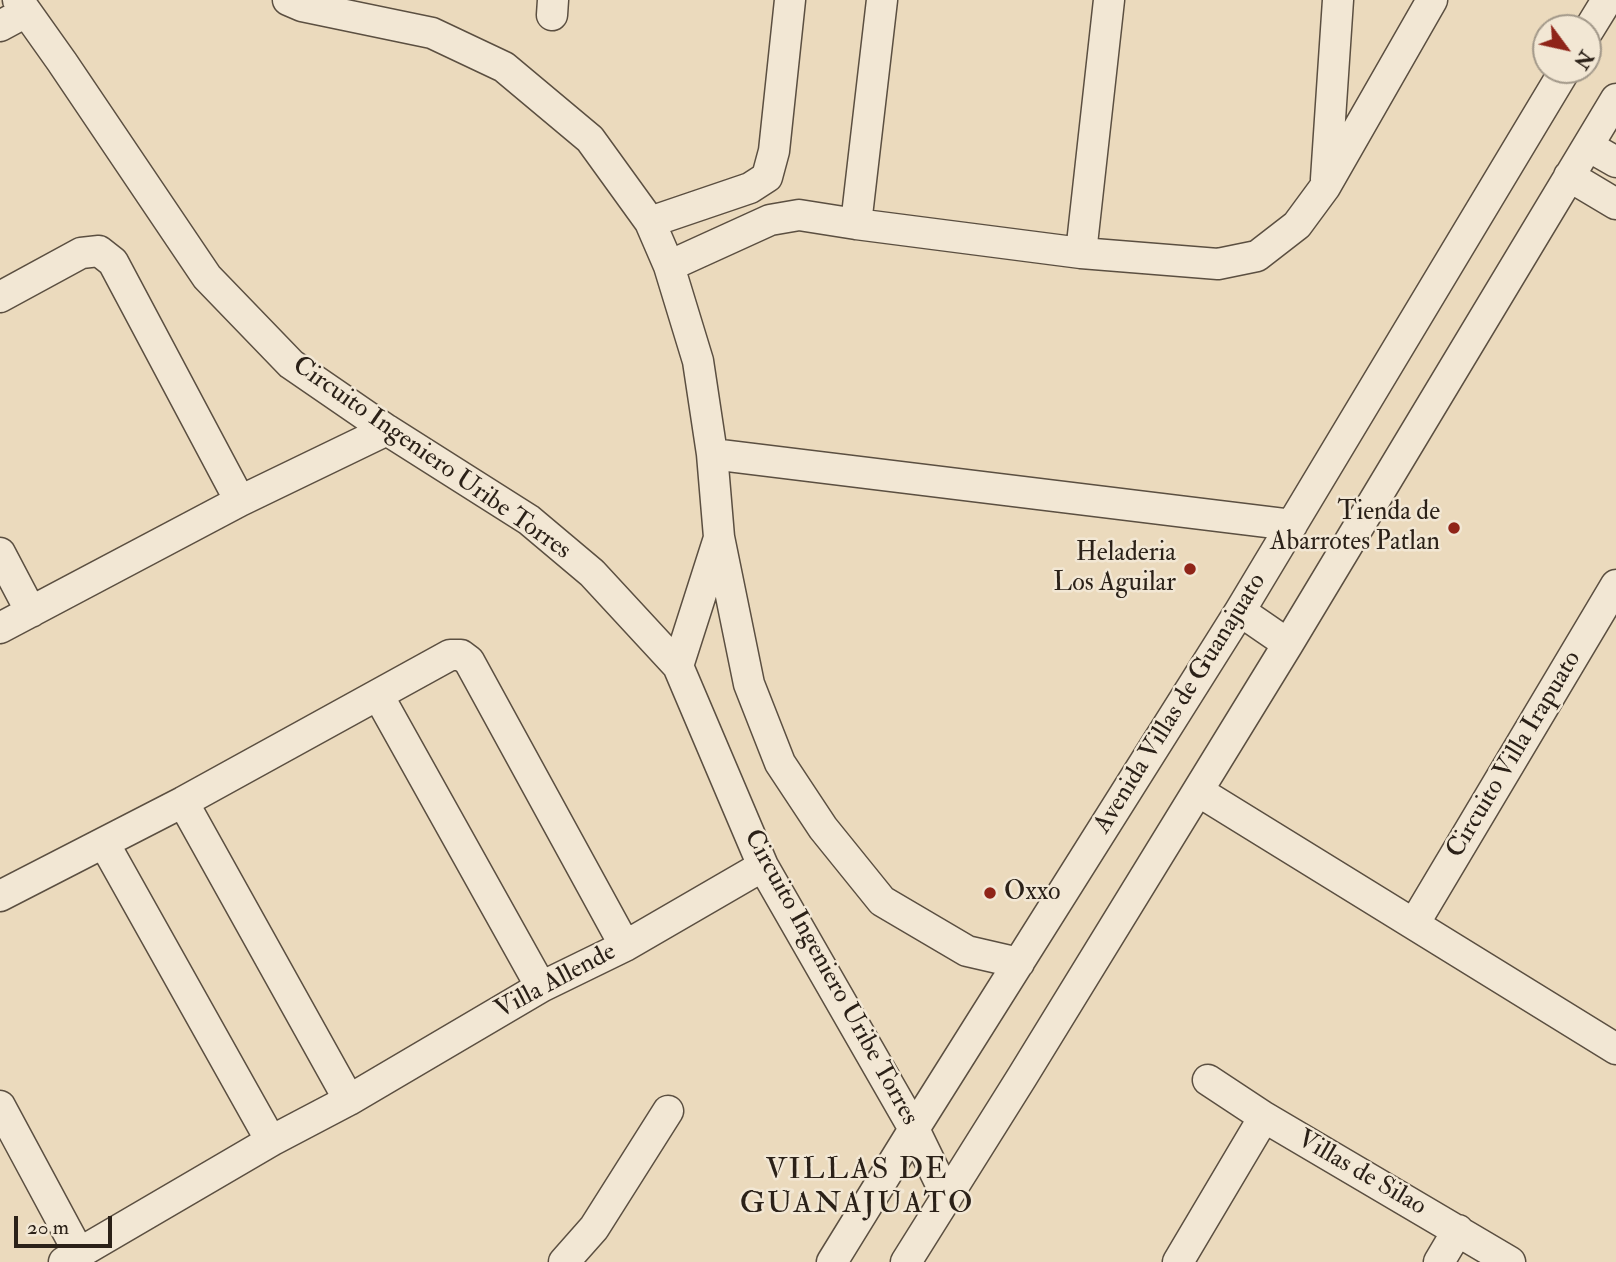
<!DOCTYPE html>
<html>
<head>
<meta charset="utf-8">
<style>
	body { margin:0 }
	#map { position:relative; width:1616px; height:1262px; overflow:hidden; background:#ebdabd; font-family:"IM FELL Double Pica",serif }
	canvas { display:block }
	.north { position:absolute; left:1532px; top:14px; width:70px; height:70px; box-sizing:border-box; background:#f2e7d4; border:2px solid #a29889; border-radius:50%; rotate:123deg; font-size:19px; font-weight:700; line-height:28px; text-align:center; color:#2b2118 }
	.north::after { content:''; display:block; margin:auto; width:24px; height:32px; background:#8f2418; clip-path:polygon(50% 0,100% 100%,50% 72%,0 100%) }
	.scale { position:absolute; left:14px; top:1216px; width:98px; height:32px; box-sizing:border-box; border:4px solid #2b2118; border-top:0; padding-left:9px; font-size:21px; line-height:24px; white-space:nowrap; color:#2b2118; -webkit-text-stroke:5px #f2e7d4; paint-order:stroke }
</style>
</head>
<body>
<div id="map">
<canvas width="1616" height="1262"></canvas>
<div class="north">N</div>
<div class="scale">20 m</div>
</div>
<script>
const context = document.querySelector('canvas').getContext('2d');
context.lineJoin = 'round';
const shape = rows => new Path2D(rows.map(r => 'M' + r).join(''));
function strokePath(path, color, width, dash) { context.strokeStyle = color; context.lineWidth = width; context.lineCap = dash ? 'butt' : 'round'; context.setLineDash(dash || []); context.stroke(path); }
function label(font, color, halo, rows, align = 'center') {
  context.font = font + ' "IM FELL Double Pica",serif'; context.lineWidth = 5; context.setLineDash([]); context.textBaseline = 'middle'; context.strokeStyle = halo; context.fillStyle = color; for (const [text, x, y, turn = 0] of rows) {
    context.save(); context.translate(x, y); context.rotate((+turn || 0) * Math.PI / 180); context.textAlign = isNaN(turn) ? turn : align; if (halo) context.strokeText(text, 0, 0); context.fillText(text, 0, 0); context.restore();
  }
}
const street = shape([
	[18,0,62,62,207,277,291,364,387,430,529,520,592,573,678,666,763,866,914,1129,947,1197],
	[288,0,302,6,432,33,504,67,590,139,650,222,669,266,698,361,712,454,719,537,749,684,780,763,823,828,882,901,967,951,1019,963],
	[552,15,553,0],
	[0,26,26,12],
	[1588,31,1607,0],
	[1588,146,1616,162],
	[1569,176,1616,204],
	[1326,179,1338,0],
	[650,222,750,188,767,177,774,151,790,0],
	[856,224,882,0],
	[1081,253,1109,0],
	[669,266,770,220,799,215,856,224,1081,253,1218,264,1257,256,1297,225,1325,187,1432,0],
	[0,297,81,253,99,251,113,262,240,501],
	[712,454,1292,525],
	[0,553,31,612],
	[1240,611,1288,644],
	[0,628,240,501,387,430],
	[678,666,718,541],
	[378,695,541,987],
	[1198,791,1616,1049],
	[183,802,349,1100],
	[104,843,271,1141],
	[0,896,183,802,450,655,461,655,469,661,625,946],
	[1414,924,1616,585],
	[1208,1080,1264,1117,1510,1262],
	[0,1106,79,1253],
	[64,1262,271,1141,349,1100,541,987,625,946,763,866],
	[564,1262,594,1228,668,1111],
	[832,1262,914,1129,1240,611,1565,70],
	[906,1262,1022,1077,1288,644,1616,99],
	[1178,1262,1264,1117],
	[1439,1262,1458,1230]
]);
const markers = [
	[1454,528,7,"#8f2418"],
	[1190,569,7,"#8f2418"],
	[990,893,7,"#8f2418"]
];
const streetNames = [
	["Circuito Ingeniero Uribe Torres",431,459,35],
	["Avenida Villas de Guanajuato",1181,704,-58],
	["Circuito Villa Irapuato",1515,755,-59],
	["Circuito Ingeniero Uribe Torres",830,978,61],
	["Villa Allende",556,982,-28],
	["Villas de Silao",1361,1174,30]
];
const poiNames = [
	["Tienda de",1440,513],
	["Abarrotes Patlan",1440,543],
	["Heladeria",1176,554],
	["Los Aguilar",1176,584],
	["Oxxo",1004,893,"left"]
];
const quarterNames = [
	["VILLAS DE",857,1172],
	["GUANAJUATO",857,1206]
];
strokePath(street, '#5b4f41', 33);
strokePath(street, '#f2e7d4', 30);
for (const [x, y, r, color] of markers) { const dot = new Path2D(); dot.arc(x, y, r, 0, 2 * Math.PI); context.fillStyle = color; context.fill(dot); strokePath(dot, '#f2e7d4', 2.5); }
label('26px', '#2b2118', '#f2e7d4', streetNames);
label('26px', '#2b2118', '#f2e7d4', poiNames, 'right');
context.letterSpacing = '2px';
label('30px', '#2b2118', '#f2e7d4', quarterNames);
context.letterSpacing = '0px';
</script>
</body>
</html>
